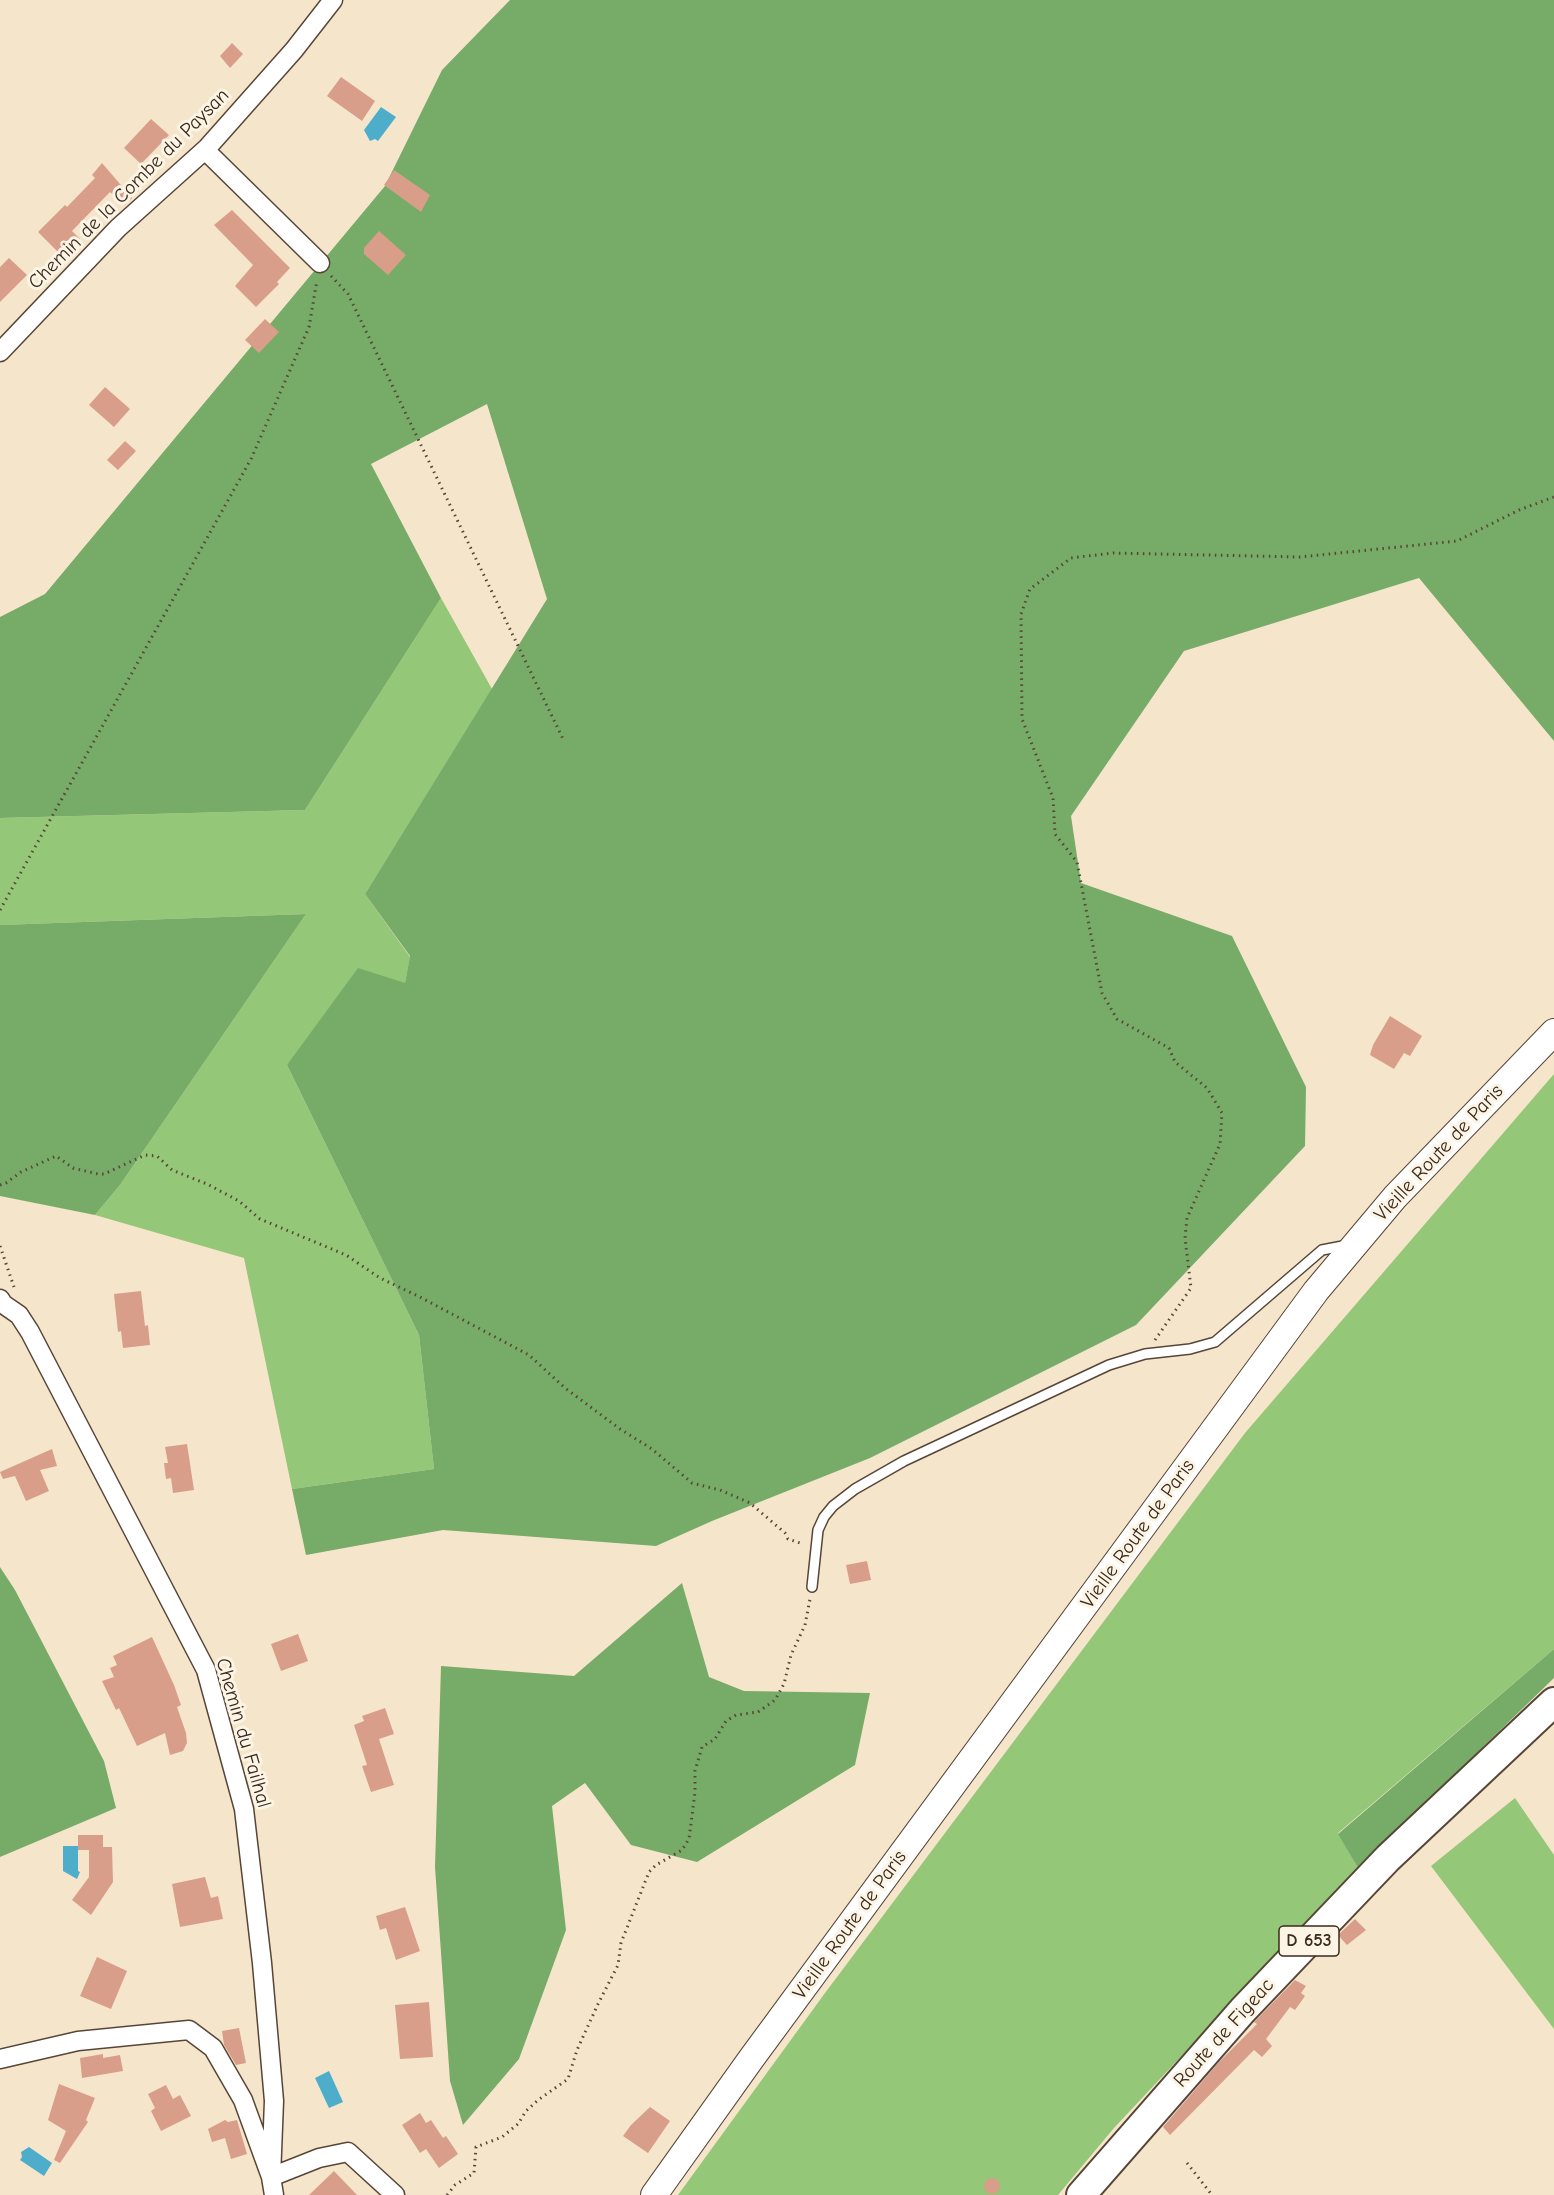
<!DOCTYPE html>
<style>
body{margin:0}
canvas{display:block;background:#f5e5ca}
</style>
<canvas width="1554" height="2195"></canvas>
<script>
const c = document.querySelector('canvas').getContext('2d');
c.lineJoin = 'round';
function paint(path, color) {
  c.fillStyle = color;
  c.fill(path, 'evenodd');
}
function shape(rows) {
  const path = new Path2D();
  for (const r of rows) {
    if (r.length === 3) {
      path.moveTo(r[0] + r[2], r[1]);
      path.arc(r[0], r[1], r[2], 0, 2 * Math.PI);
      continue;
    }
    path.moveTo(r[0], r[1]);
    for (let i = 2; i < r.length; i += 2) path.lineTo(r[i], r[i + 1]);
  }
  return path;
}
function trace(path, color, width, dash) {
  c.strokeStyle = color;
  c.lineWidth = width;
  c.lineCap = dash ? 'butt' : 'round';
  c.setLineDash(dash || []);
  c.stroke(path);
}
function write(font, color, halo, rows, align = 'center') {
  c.font = font + ' "Comic Neue",sans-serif';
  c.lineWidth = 6;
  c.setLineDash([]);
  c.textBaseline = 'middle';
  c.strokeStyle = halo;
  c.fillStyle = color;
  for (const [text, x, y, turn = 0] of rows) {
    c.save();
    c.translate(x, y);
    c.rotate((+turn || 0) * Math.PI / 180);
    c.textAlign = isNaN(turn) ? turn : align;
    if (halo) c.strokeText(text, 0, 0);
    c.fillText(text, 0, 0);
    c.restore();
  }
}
paint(shape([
 [441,598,492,689,365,894,410,957,405,983,287,1065,419,1335,434,1469,292,1489,244,1258,95,1215,120,1185,306,914,0,925,0,818,305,810],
 [1554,1074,1554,1649,1338,1833,1358,1868,1114,2128,1058,2195,678,2195,825,1993,1245,1433],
 [1515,1798,1554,1855,1554,2029,1431,1866]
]), '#94c777');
paint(shape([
 [510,0,1554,0,1554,741,1419,578,1184,651,1071,816,1081,883,1232,936,1306,1087,1305,1146,1136,1325,870,1458,712,1521,656,1546,443,1530,306,1555,292,1489,434,1469,419,1335,287,1065,358,968,405,983,410,956,365,894,547,599,487,404,371,464,441,598,305,810,0,818,0,617,45,594,385,186,442,70],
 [306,914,120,1185,95,1215,0,1196,0,925],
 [0,1567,15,1590,104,1761,116,1808,0,1857],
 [682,1583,709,1677,744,1691,870,1693,855,1765,697,1862,631,1845,585,1783,552,1806,566,1930,519,2059,463,2125,450,2081,435,1867,441,1666,574,1676],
 [1554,1649,1554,1678,1358,1868,1338,1834]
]), '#77ac68');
paint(shape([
 [381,107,396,117,378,141,375,139,370,141,364,130],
 [63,1846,78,1846,78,1871,80,1872,77,1879,63,1871],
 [329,2071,343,2102,329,2108,315,2078],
 [29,2147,52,2163,44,2176,20,2160,22,2157,21,2152]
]), '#4dadcb');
paint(shape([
 [232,43,243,54,230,68,220,56],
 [341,77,375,101,362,121,327,96],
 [151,119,169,135,141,164,124,148],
 [102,163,132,198,125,205,110,192,72,231,80,239,62,256,38,232,65,205,67,207,95,178,92,175],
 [394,170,430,195,421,212,384,185],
 [232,210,290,268,277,282,279,284,256,307,235,286,253,265,214,225],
 [379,231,406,255,388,275,364,254,364,248],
 [9,258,27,275,0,302,0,267],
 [265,319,279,332,259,353,245,340],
 [105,387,130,409,114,427,89,405],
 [125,441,136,451,118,470,107,460],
 [1390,1016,1422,1036,1410,1056,1404,1053,1394,1069,1370,1055,1373,1045],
 [141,1291,145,1326,148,1325,150,1345,123,1348,121,1331,118,1332,114,1294],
 [187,1444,194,1490,173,1493,171,1478,166,1479,164,1463,168,1463,165,1447],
 [52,1449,57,1466,40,1470,49,1491,26,1501,15,1476,3,1479,0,1472],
 [867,1561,871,1580,850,1584,846,1565],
 [298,1634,308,1661,281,1671,271,1644],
 [152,1637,174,1685,181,1705,177,1707,186,1733,187,1743,183,1751,170,1755,165,1733,137,1746,119,1708,116,1710,102,1681,114,1677,110,1668,117,1665,113,1656],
 [385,1708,394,1734,379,1739,394,1785,371,1792,362,1766,367,1765,354,1725,364,1721,362,1716],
 [78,1835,103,1835,103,1847,112,1847,113,1882,91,1915,72,1900,89,1877,89,1850,78,1850],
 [205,1877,211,1898,218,1896,223,1919,180,1927,172,1884],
 [405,1907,420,1951,396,1960,386,1928,380,1930,376,1916],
 [1355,1919,1366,1930,1347,1945,1338,1935],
 [97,1957,127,1971,111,2009,80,1996],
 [1295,1980,1306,1986,1301,1993,1305,1996,1295,2010,1290,2007,1266,2039,1272,2046,1262,2057,1254,2050,1170,2135,1163,2127,1219,2062,1257,2024,1254,2022,1255,2021],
 [429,2002,433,2057,400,2059,395,2005],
 [239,2028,246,2063,236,2065,224,2045,222,2031],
 [103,2054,103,2058,120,2055,123,2071,82,2078,80,2058],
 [59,2084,95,2098,86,2120,88,2122,60,2163,54,2160,66,2131,48,2120],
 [166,2085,173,2099,180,2095,191,2116,161,2131,151,2111,155,2108,148,2094],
 [650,2107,670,2121,648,2153,623,2136,631,2125],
 [420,2113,426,2123,431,2120,443,2138,446,2136,458,2154,439,2168,426,2149,420,2153,402,2125],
 [225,2120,228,2122,237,2120,247,2154,231,2159,225,2138,212,2142,208,2129],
 [334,2171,357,2195,309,2195],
 [992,2186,8]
]), '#d99e8a');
const lane = shape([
 [812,1587,818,1530,824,1517,833,1506,855,1489,904,1461,1109,1365,1145,1354,1190,1349,1215,1342,1322,1250,1348,1245]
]);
const street = shape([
 [205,150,320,263],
 [0,352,118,228,207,148,294,50,333,0],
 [0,1299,3,1304,19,1315,30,1332,206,1670,244,1809,262,1963,274,2101,271,2177,274,2195],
 [0,2059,78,2041,189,2030,213,2048,243,2100,271,2177,319,2158,348,2152,395,2195]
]);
const secondary = shape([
 [654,2195,751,2059,1316,1291,1395,1197,1554,1032]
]);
const primary = shape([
 [1081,2195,1243,2010,1388,1858,1554,1702]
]);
trace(lane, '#574638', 12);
trace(street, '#574638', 21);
trace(secondary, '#574638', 28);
trace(primary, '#574638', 32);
trace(shape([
 [331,276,348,294,564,741],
 [0,910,251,459,309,327,317,280],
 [0,1185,6,1183,21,1172,56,1156,73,1168,98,1174,104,1174,145,1155,157,1156,172,1170,207,1184,239,1201,260,1219,346,1255,380,1278,420,1297,529,1355,565,1388,620,1429,652,1449,692,1483,720,1490,750,1503,785,1533,788,1539,803,1544],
 [0,1246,14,1287],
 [1155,1340,1191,1288,1185,1238,1187,1218,1220,1144,1222,1113,1207,1088,1175,1062,1169,1048,1117,1019,1102,993,1077,862,1055,834,1053,798,1022,719,1021,614,1030,589,1071,558,1113,553,1300,557,1457,541,1519,510,1554,497],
 [1187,2163,1212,2195],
 [447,2195,455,2185,474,2173,476,2147,502,2137,518,2124,526,2111,538,2100,568,2079,577,2050,598,2004,618,1965,621,1943,649,1872,656,1865,682,1850,689,1839,695,1792,695,1771,702,1747,715,1739,726,1721,736,1715,758,1712,775,1700,784,1684,791,1655,805,1625,810,1599]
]), '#574638', 3, [1.5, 4.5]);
trace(lane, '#fff', 9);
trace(street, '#fff', 18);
trace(secondary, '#fff', 26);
trace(primary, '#fff', 28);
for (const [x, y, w] of [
 [1309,1941,60]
]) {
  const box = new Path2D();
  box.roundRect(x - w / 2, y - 15, w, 30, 4.5);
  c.fillStyle = '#fcf5e5';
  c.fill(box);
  trace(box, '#3b2a1e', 1.5);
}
write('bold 18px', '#3b2a1e', null, [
 ["D 653",1309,1941]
]);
write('20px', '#3b2a1e', '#fcf5e5', [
 ["Chemin de la Combe du Paysan",129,189,-45],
 ["Vieille Route de Paris",1439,1153,-47],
 ["Vieille Route de Paris",1138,1534,-54],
 ["Chemin du Failhal",243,1733,74],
 ["Vieille Route de Paris",850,1925,-54],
 ["Route de Figeac",1224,2033,-48]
]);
</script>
